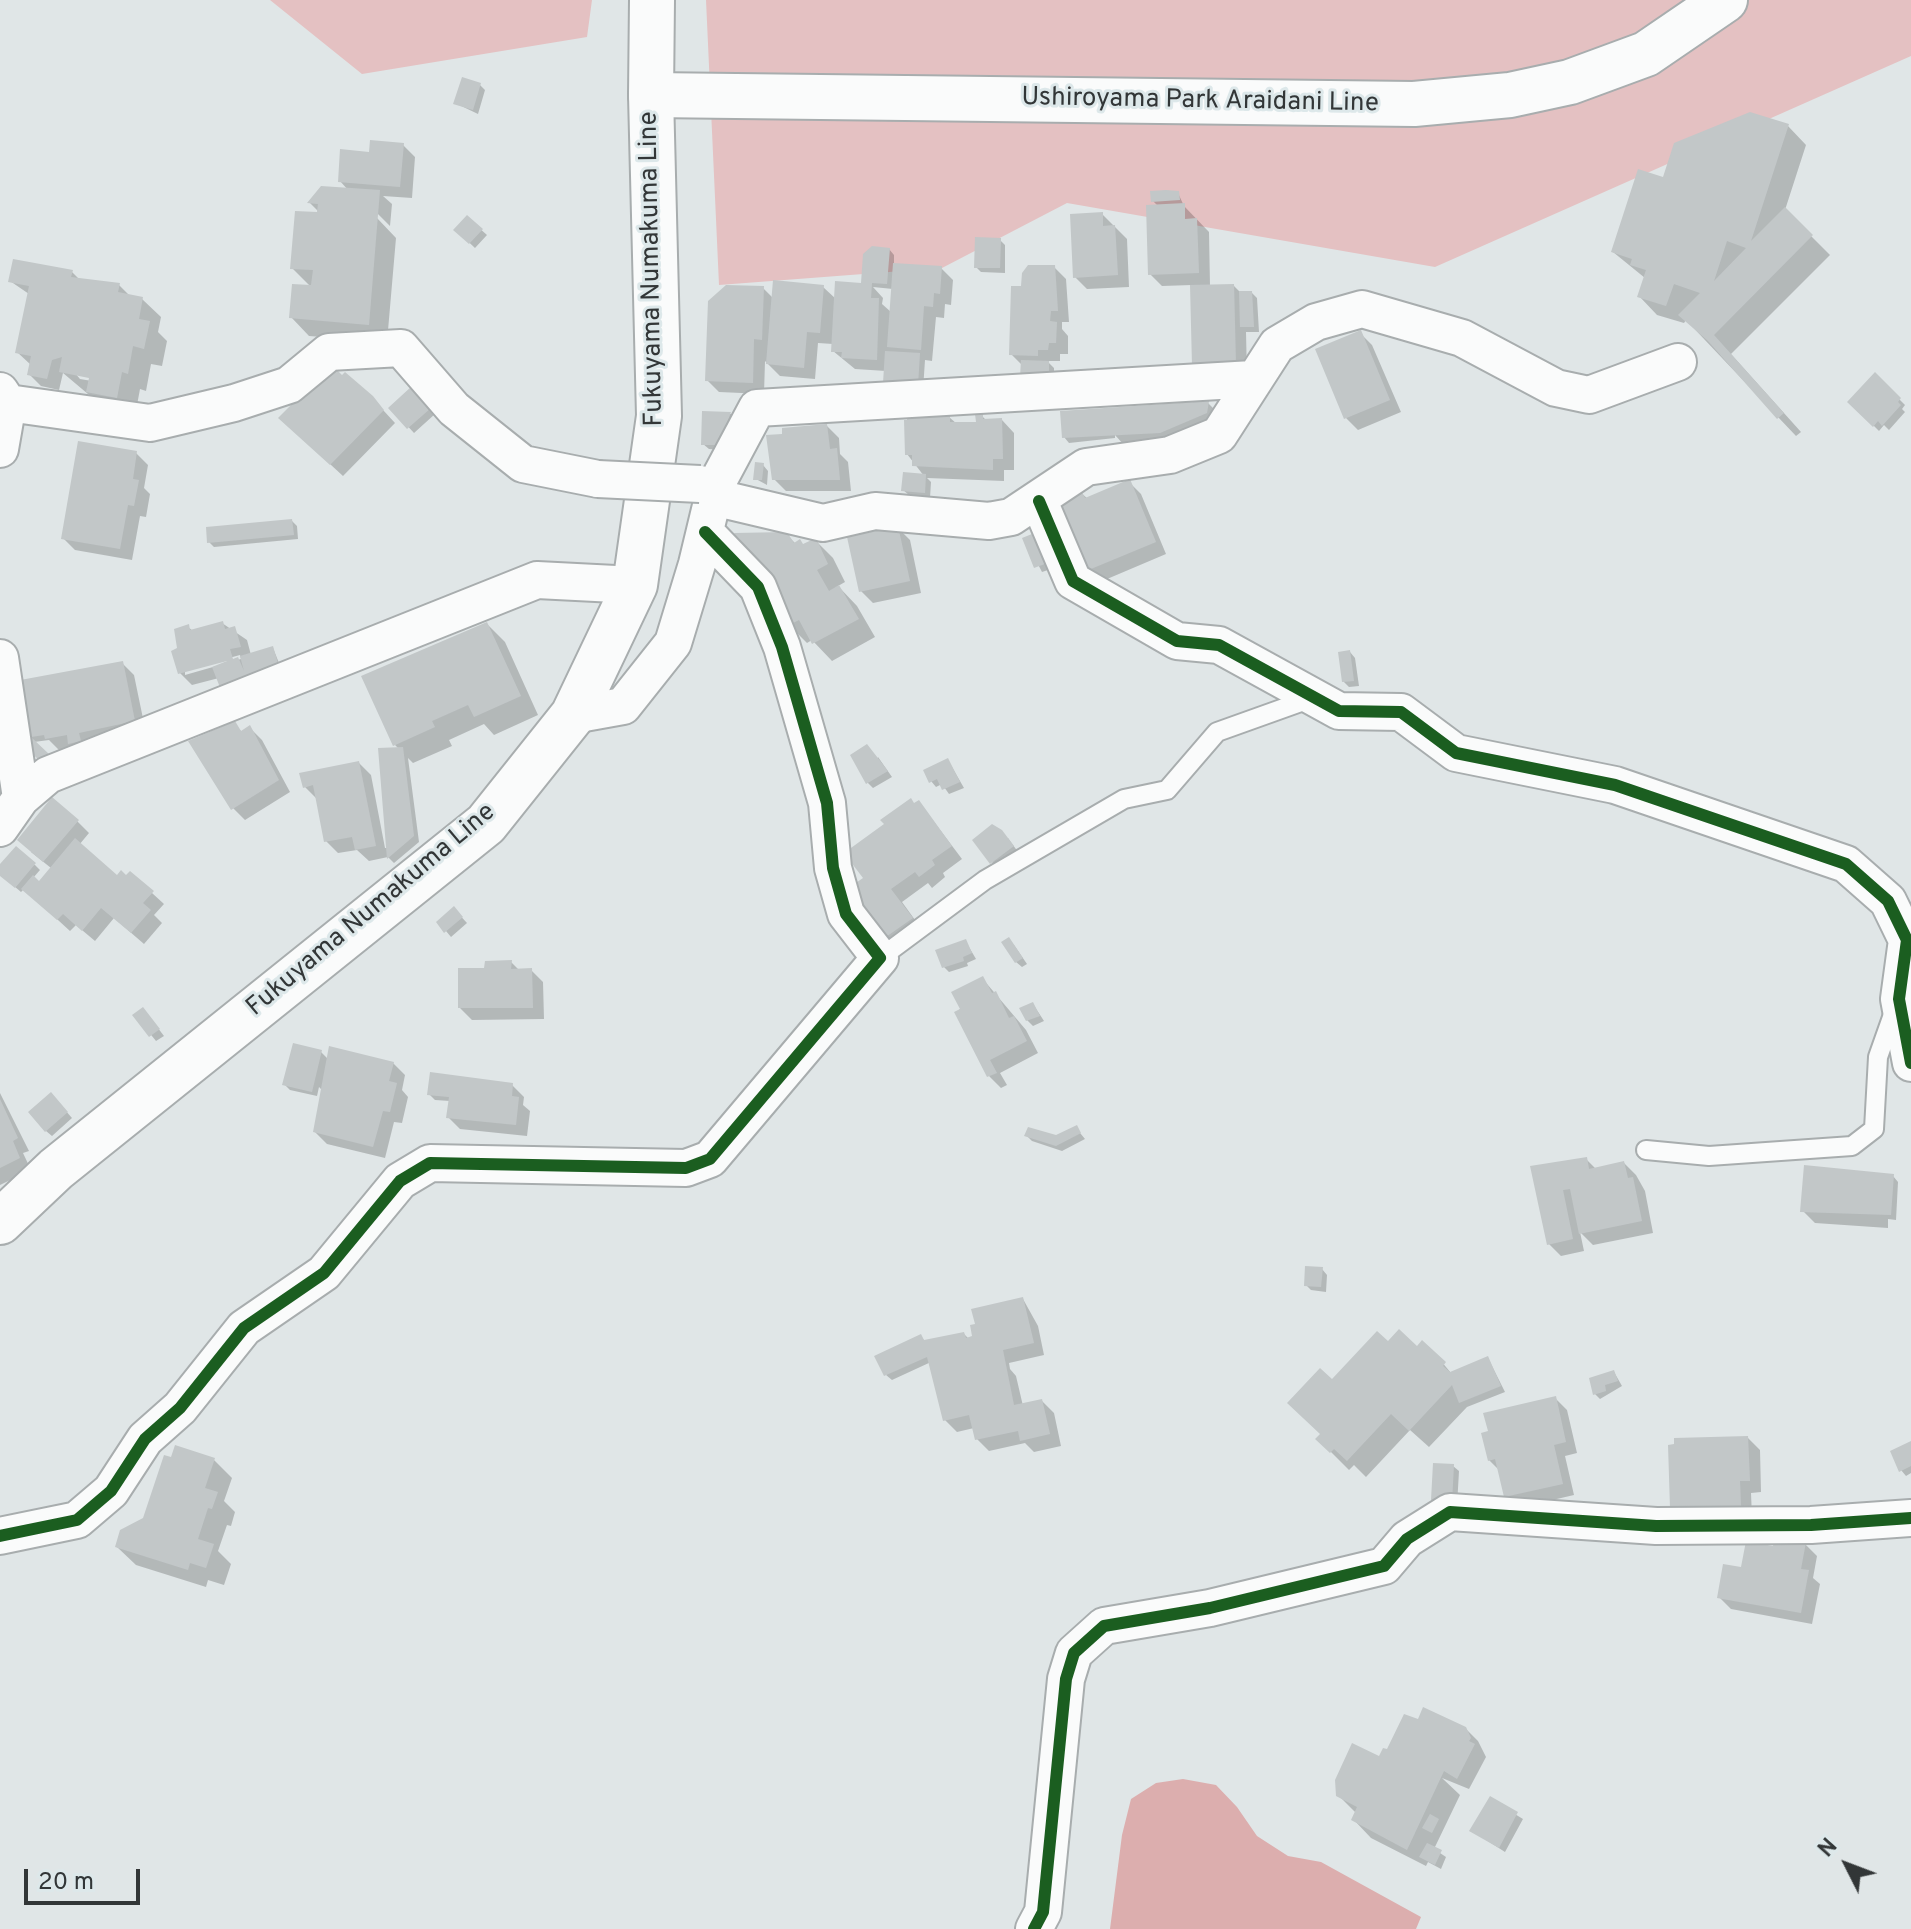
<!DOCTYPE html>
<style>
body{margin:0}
#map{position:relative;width:1911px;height:1929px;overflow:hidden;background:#e0e6e7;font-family:Overpass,sans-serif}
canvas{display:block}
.north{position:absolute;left:1807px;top:1825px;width:80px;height:80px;-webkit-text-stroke:6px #dde8ea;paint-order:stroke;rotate:312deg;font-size:22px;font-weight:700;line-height:32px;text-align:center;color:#323637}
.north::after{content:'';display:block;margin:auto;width:28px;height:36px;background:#323637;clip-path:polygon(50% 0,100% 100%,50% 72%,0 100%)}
.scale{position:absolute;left:24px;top:1869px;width:116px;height:36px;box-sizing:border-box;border:4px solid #323637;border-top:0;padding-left:10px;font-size:24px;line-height:28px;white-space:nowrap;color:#323637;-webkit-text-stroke:6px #dde8ea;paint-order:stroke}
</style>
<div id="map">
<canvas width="1911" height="1929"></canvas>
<div class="north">N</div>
<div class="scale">20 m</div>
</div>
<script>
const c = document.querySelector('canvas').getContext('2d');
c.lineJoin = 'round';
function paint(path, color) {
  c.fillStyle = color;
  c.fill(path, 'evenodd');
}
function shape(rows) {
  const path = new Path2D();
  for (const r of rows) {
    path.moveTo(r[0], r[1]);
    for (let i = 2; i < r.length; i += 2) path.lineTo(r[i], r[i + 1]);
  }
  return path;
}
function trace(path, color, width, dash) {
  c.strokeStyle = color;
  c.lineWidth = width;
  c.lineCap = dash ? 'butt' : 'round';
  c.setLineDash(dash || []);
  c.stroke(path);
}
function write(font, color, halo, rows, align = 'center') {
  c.font = font + ' Overpass,sans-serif';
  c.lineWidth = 6;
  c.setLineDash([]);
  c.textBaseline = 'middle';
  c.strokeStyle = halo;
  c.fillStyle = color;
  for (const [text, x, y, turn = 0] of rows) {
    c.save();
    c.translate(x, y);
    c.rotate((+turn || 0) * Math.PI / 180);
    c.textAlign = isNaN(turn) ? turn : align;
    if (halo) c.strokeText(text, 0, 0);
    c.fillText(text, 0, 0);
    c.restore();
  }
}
paint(shape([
 [270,0,592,0,587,37,362,74],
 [706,0,1911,0,1911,56,1435,267,1067,203,942,268,719,285]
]), '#e4c1c2');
paint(shape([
 [1183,1779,1216,1785,1237,1807,1257,1836,1288,1856,1321,1862,1421,1917,1416,1929,1110,1929,1122,1835,1131,1799,1156,1783]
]), '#dcaeae');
paint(shape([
 [480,85,485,90,478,114,455,103],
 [1788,126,1806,145,1785,210,1830,255,1731,354,1801,432,1796,436,1686,320,1684,323,1657,315,1639,296,1645,278,1613,252,1664,180],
 [403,145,415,157,412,198,383,196,392,204,390,226,377,213,377,218,396,238,387,342,309,336,291,317,311,287,292,268,322,215,310,203,348,190,340,181,371,154],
 [1178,193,1184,206,1209,232,1210,286,1234,286,1241,293,1252,293,1257,298,1259,332,1246,332,1247,376,1206,377,1192,285,1162,286,1150,274,1158,206,1153,201],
 [1102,214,1127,239,1129,287,1087,289,1075,277],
 [468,218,487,235,475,248,456,230],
 [1000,240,1005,245,1005,273,981,272,976,267],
 [889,249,894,255,894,265,941,268,953,280,951,305,945,304,944,318,936,317,932,361,925,360,923,390,886,371,855,369,833,351,833,344,818,343,815,379,780,376,765,361,764,394,719,392,707,380,763,288,773,298,823,287,836,299,867,285],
 [873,287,893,289,891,312,882,304,883,298],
 [1054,267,1066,279,1069,322,1062,322,1062,329,1068,336,1068,354,1060,354,1060,361,1047,361,1054,368,1054,377,1023,366,1011,354,1023,288],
 [72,272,80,280,119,285,130,296,142,299,161,317,158,332,167,341,162,366,151,364,146,391,140,389,135,416,107,410,63,373,59,390,41,386,29,374,31,365,17,352,29,294,10,281],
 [75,373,99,378,98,382,80,379],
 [1360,333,1372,345,1401,412,1358,430,1346,418,1318,350],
 [1875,375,1905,405,1902,409,1905,412,1889,430,1884,425,1879,431,1850,402],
 [412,389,435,414,414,433,391,408],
 [372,398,395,423,343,476,293,430],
 [1208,403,1220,415,1193,438,1124,445,1115,435,1115,438,1069,443,1064,437],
 [704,413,731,414,736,419,724,450,709,449,703,444],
 [982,416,987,421,1002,420,1014,433,1014,470,1004,470,1004,481,927,478,931,482,930,498,909,495,903,490,924,476,907,454,949,417,957,424,978,424],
 [827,426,839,438,840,454,848,462,851,491,786,491,774,479],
 [136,453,148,465,144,488,150,494,146,517,140,516,132,560,75,550,63,538],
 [763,465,768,471,767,485,756,479],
 [1129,482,1141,494,1166,554,1100,582,1088,570,1080,492,1088,499],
 [292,521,297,526,298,539,214,547,209,542],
 [898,528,910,540,921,593,873,603,861,591],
 [786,534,796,544,804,546,815,540,833,558,845,582,838,586,857,606,875,637,832,661,812,640,807,643,789,625],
 [1025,539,1054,568,1042,572],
 [222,623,247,640,251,655,273,648,283,673,219,678,192,685,180,673,188,627,193,631],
 [240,655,241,659,185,675,185,670],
 [487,624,505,642,538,715,494,735,484,724,449,740,452,746,413,763,408,758,419,842,394,863,388,857,369,861,357,850,338,853,326,841,318,800,305,787,359,763,371,775,385,848,388,848,399,749,395,745],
 [1350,652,1355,658,1359,686,1349,687,1343,681],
 [122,663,134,675,146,733,59,750,49,740,34,742,53,761,45,764,23,743],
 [234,724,243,733,250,728,262,740,290,792,245,820,233,808],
 [878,757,892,777,873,788,867,782],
 [948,760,964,788,949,794,942,784,936,787,931,781],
 [919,802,962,859,943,873,945,877,932,888,928,883,902,902,923,931,897,950,885,938,866,879],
 [77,821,89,833,79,845,118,878,152,893,164,904,154,915,162,923,144,944,114,918,95,941,76,925,70,931,24,889,21,892,0,874,0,867,35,865,40,870,33,878,39,883,51,868,31,852],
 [1008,838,1018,852,997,868,992,863],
 [454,909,467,923,451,937,446,931],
 [966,942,976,959,967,963,968,966,949,972,943,966],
 [1014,945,1027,964,1022,967,1016,962],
 [511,962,519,970,531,970,543,982,544,1019,472,1020,460,1008,486,970],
 [982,978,1026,1030,1038,1053,1000,1073,1007,1085,1001,1088,989,1076,957,1013],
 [1033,1004,1044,1021,1033,1026,1027,1020],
 [135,1015,148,1015,164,1036,156,1041],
 [321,1052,328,1059,393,1063,405,1075,402,1090,408,1097,402,1123,394,1122,385,1158,327,1144,315,1132,325,1093,319,1087,317,1096,290,1090,284,1084],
 [512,1085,524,1097,523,1105,530,1111,527,1136,460,1129,448,1117,450,1101,435,1100,429,1094],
 [0,1093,29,1151,23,1153,31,1170,0,1185],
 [51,1094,72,1118,52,1136,46,1131],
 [1076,1128,1085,1139,1062,1151,1032,1141,1027,1136,1057,1137],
 [1586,1159,1596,1169,1624,1163,1636,1175,1645,1191,1653,1233,1593,1245,1580,1232,1584,1251,1561,1256,1549,1244,1532,1168],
 [1893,1176,1898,1182,1896,1220,1888,1219,1888,1228,1815,1223,1803,1211],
 [1322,1269,1327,1275,1326,1292,1311,1290,1306,1285],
 [1023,1299,1038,1326,1044,1355,1009,1363,1010,1369,1016,1376,1023,1406,1042,1401,1054,1413,1061,1446,1034,1452,1025,1443,989,1451,977,1439,974,1428,957,1432,945,1420,931,1362,892,1380,886,1375,921,1337,926,1342,964,1334,969,1339],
 [1388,1344,1417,1349,1441,1361,1451,1373,1488,1358,1505,1392,1467,1407,1429,1447,1410,1430,1366,1477,1354,1465,1349,1470,1318,1439,1322,1434,1332,1382],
 [1614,1372,1622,1386,1600,1399,1595,1394],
 [1555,1398,1567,1410,1577,1453,1565,1456,1574,1495,1518,1508,1506,1496,1500,1471,1489,1460],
 [1748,1438,1760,1450,1761,1492,1751,1493,1752,1517,1684,1519,1672,1507],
 [1911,1443,1911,1473,1906,1476,1901,1470],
 [214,1460,232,1478,224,1501,235,1512,231,1526,227,1525,218,1551,231,1564,224,1585,208,1580,206,1587,136,1565,117,1547],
 [1453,1466,1459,1471,1457,1506,1438,1505,1433,1499],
 [1805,1544,1817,1556,1813,1578,1820,1584,1812,1624,1731,1609,1719,1597,1743,1569,1775,1549],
 [1419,1722,1465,1728,1478,1741,1486,1757,1469,1789,1442,1778,1460,1795,1434,1849,1446,1857,1441,1869,1428,1862,1426,1866,1371,1838,1353,1819,1356,1813,1338,1795,1380,1758,1396,1756],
 [1490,1799,1523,1819,1505,1852,1472,1831]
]), '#0003');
paint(shape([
 [462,77,481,83,473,110,453,104],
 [1750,112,1789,124,1751,241,1785,207,1813,235,1714,335,1784,413,1777,419,1708,341,1678,315,1700,293,1674,284,1666,306,1637,297,1646,270,1630,265,1632,259,1611,252,1638,169,1663,177,1674,143],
 [1727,241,1746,248,1714,281],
 [370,140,404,143,400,187,338,182,340,149,369,152],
 [321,186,380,190,369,325,289,318,292,284,311,285,313,270,290,269,295,211,317,212,318,204,307,203],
 [1166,190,1179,191,1180,200,1151,202,1150,191],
 [1185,203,1185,219,1197,218,1199,273,1148,275,1146,205],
 [1103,212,1103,226,1115,225,1118,275,1073,278,1070,214],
 [467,215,483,229,469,244,453,230],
 [975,237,1001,238,1000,268,974,268],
 [872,246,890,248,887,284,872,283,871,298,879,298,877,360,841,358,842,352,831,352,835,281,861,283,863,254],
 [13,259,73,270,71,277,120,283,118,292,143,297,139,319,150,321,144,349,133,346,128,374,122,372,117,398,86,392,89,378,59,372,62,357,52,360,47,379,27,375,31,356,15,353,29,286,8,282],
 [893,263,942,266,940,294,934,293,933,307,924,306,921,350,887,347],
 [1028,265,1055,265,1058,311,1051,311,1050,321,1057,322,1056,343,1049,343,1048,350,1038,350,1038,356,1009,355,1011,286,1021,286,1022,273],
 [773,280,824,285,820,333,807,332,804,368,766,364],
 [1234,284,1236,365,1192,366,1190,285],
 [726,285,764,286,762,340,754,339,753,383,705,381,708,301],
 [1239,291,1252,291,1254,327,1240,327],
 [1361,330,1390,400,1344,419,1315,349],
 [885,351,920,353,918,385,883,383],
 [1021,360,1049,361,1049,373,1045,373,1045,378,1020,377],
 [337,370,342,375,345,372,373,396,384,410,330,465,278,418,308,388],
 [1875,372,1901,398,1898,402,1901,405,1882,426,1878,421,1873,427,1847,402],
 [412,386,431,408,407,429,388,408],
 [1209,401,1207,413,1160,433,1062,438,1060,411],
 [702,411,731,412,719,445,701,445],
 [975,414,983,414,983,419,1002,418,1003,459,993,459,993,470,912,466,912,455,905,455,904,420,907,420,907,416,950,415,950,422,976,422],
 [827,424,830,449,837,448,840,480,772,480,766,435,782,434,782,428],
 [78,441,137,451,133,479,139,480,134,506,128,505,120,549,61,539],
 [755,462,764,463,762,480,753,480],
 [903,472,926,474,925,493,901,491],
 [1130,479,1156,542,1086,571,1056,500,1081,490,1085,498],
 [292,519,294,535,207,543,206,527],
 [898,526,910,581,859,592,847,537],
 [787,532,794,543,800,539,803,544,816,538,828,564,817,570,829,591,839,585,859,619,812,644,799,620,787,626,734,533],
 [1037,532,1050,562,1034,568,1022,538],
 [223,621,225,629,235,626,241,647,230,649,233,659,238,657,244,671,240,656,273,646,279,667,221,690,212,667,227,661,178,674,171,651,177,648,174,629,189,624,190,630],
 [487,622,521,696,474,717,468,705,432,721,435,727,393,746,361,676],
 [1350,650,1354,681,1342,682,1338,652],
 [123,661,135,721,79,733,81,741,68,744,67,735,45,739,44,735,31,737,50,755,38,759,21,744,15,681],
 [235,721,241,731,250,725,279,780,231,810,188,741],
 [867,744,888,771,866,784,850,755],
 [403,747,414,836,387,859,378,748],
 [948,758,960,782,942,790,937,779,929,783,923,770],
 [359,761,376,846,355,850,352,837,324,842,313,785,303,788,299,773],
 [52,797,79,820,43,862,17,840],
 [911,798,914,803,919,800,952,846,932,860,935,865,919,877,915,872,891,889,913,918,883,939,847,889,863,878,844,853,884,824,880,820],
 [992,824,1002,830,1014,846,990,864,972,840],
 [75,838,117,875,121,870,126,875,130,871,154,891,143,903,151,910,131,933,101,908,82,931,63,914,57,920,21,889,33,875,39,881],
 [16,846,36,863,15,888,0,876,0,864],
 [454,906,463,917,444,933,436,922],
 [1009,937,1023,958,1015,963,1001,942],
 [966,939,972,953,963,957,964,961,942,968,935,950],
 [512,960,511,969,532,968,533,1008,458,1008,458,968,484,968,485,961],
 [983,976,992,993,996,991,1009,1018,1014,1016,1027,1041,990,1060,997,1073,987,1077,954,1012,960,1009,951,992],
 [1033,1002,1040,1016,1026,1021,1019,1008],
 [143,1007,160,1029,149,1037,132,1015],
 [293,1043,322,1050,312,1092,282,1085],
 [329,1046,394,1062,389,1081,397,1083,390,1112,383,1111,373,1147,313,1132],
 [430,1072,513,1083,512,1096,519,1097,516,1125,446,1118,449,1097,427,1095],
 [51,1092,68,1112,45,1132,28,1112],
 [0,1099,18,1138,13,1141,20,1158,0,1168],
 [1077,1125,1081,1133,1056,1146,1024,1136,1028,1127,1056,1135],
 [1587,1157,1589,1169,1624,1161,1628,1178,1633,1177,1642,1221,1579,1234,1570,1189,1563,1190,1573,1239,1547,1245,1530,1166],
 [1804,1165,1894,1174,1891,1215,1800,1212],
 [1305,1266,1323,1267,1321,1287,1304,1286],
 [1023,1297,1034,1343,1003,1350,1014,1405,1042,1399,1050,1434,1020,1441,1018,1431,975,1440,969,1415,943,1421,927,1357,884,1376,874,1356,921,1334,924,1340,964,1332,966,1338,972,1336,970,1325,975,1324,971,1309],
 [1399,1329,1417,1346,1422,1340,1446,1362,1443,1366,1450,1372,1488,1356,1501,1386,1459,1403,1452,1385,1409,1431,1391,1414,1347,1461,1334,1449,1330,1453,1315,1439,1320,1434,1287,1403,1320,1368,1332,1379,1377,1331,1388,1341],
 [1614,1370,1618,1381,1605,1385,1606,1391,1593,1395,1589,1378],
 [1556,1396,1566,1442,1554,1445,1563,1484,1504,1497,1495,1459,1488,1461,1481,1433,1488,1431,1483,1413],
 [1748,1436,1750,1481,1740,1481,1741,1506,1670,1508,1668,1445,1674,1444,1674,1438],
 [1911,1441,1911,1466,1899,1472,1890,1451],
 [175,1445,215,1458,205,1488,218,1492,212,1509,208,1508,198,1539,214,1544,206,1568,190,1563,188,1570,115,1547,120,1530,143,1518,164,1455,171,1457],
 [1433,1463,1454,1464,1452,1502,1431,1500],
 [1775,1537,1806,1542,1801,1569,1809,1570,1801,1613,1717,1598,1723,1564,1741,1567,1746,1541,1773,1546],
 [1423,1707,1466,1727,1471,1738,1469,1741,1475,1744,1457,1779,1444,1771,1407,1850,1351,1820,1357,1807,1336,1796,1335,1780,1352,1743,1379,1756,1383,1748,1387,1749,1404,1714,1418,1719],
 [1490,1796,1518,1812,1499,1848,1469,1831],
 [1430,1814,1439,1819,1432,1833,1422,1828],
 [1427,1843,1442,1850,1435,1865,1419,1857]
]), '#c2c7c8');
const service = shape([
 [880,958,985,880,1124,799,1167,790,1217,732,1312,698],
 [1646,1150,1709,1156,1852,1146,1874,1129,1878,1057,1895,1009]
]);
const minor = shape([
 [0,391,8,403,150,423,234,403,289,385,329,352,401,348,454,409,523,464,598,479],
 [0,449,8,403],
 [713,497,823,523,875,511,989,521,1011,517,1086,467,1170,455,1219,435,1277,345,1316,322,1362,309,1462,338,1556,388,1589,395,1678,362],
 [1039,501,1073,581,1177,641,1219,645,1339,711,1401,712,1456,753,1615,785,1846,864,1888,901,1907,940,1899,999,1911,1063],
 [0,658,21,798],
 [573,715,623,706,673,643,697,564,716,485,757,408,1253,379],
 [0,828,21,798,48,775,537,580,635,585],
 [0,1536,77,1520,111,1491,145,1439,180,1408,244,1328,324,1273,400,1181,430,1163,686,1168,710,1159,880,958,846,914,833,868,827,803,782,647,758,587,705,532],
 [1034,1929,1043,1912,1066,1679,1074,1653,1104,1626,1210,1608,1384,1566,1407,1539,1450,1512,1656,1526,1811,1525,1911,1518]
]);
const secondary = shape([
 [651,95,1414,104,1510,95,1570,82,1646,54,1725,0]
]);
const primary = shape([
 [0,1222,56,1169,486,824,573,715,635,585,659,416,651,95,652,0]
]);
trace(service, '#a8adae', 22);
trace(minor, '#a8adae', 40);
trace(secondary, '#a8adae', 48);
trace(primary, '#a8adae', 48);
trace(service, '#fafbfb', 18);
trace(minor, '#fafbfb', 36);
trace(secondary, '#fafbfb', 44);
trace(primary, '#fafbfb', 44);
const minorBridge = shape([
 [598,479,700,484]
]);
trace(minorBridge, '#a8adae', 40, []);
trace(minorBridge, '#fafbfb', 36);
trace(shape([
 [1039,501,1073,581,1177,641,1219,645,1339,711,1401,712,1456,753,1615,785,1846,864,1888,901,1907,940,1899,999,1911,1063],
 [0,1536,77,1520,111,1491,145,1439,180,1408,244,1328,324,1273,400,1181,430,1163,686,1168,710,1159,880,958,846,914,833,868,827,803,782,647,758,587,705,532],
 [1034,1929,1043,1912,1066,1679,1074,1653,1104,1626,1210,1608,1384,1566,1407,1539,1450,1512,1656,1526,1811,1525,1911,1518]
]), '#1b5e20', 12);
write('26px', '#323637', '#dde8ea', [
 ["Ushiroyama Park Araidani Line",1200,102,1],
 ["Fukuyama Numakuma Line",653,269,-91],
 ["Fukuyama Numakuma Line",372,911,-40]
]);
</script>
